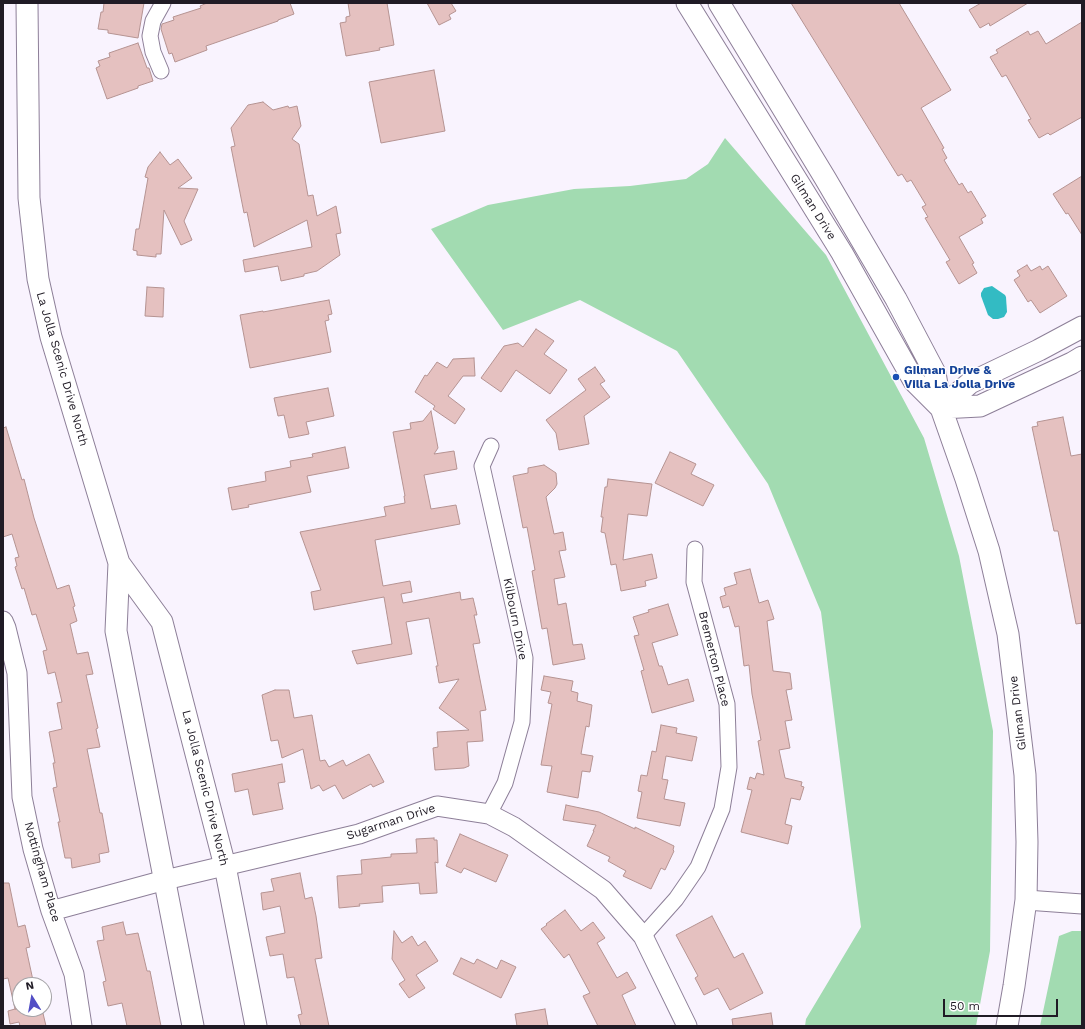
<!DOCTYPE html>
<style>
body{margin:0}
#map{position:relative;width:1085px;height:1029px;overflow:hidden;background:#f9f3fe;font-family:"Work Sans",sans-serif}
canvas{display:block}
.frame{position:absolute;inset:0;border:4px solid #201b25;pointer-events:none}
.north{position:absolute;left:12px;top:977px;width:40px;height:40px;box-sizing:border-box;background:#fff;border:1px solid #a6a4a8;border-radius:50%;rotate:349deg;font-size:11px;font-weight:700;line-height:16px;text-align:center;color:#201b25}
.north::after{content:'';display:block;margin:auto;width:14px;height:18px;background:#524ec5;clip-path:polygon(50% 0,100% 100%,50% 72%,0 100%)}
.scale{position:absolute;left:943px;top:999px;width:115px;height:18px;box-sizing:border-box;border:2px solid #201b25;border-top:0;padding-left:5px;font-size:12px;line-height:14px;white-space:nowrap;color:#201b25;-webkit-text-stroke:3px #fff;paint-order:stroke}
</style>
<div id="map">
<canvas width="1085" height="1029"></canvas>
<div class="frame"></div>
<div class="north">N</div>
<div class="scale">50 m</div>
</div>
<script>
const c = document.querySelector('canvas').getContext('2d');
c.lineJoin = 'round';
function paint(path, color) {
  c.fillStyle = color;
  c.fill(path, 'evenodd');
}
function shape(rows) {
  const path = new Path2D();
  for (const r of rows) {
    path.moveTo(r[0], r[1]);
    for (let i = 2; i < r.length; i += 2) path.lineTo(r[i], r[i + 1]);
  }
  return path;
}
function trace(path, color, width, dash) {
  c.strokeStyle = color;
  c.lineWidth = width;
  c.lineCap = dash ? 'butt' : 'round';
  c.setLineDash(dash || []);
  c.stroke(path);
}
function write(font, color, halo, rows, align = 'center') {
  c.font = font + ' "Work Sans",sans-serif';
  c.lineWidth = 3;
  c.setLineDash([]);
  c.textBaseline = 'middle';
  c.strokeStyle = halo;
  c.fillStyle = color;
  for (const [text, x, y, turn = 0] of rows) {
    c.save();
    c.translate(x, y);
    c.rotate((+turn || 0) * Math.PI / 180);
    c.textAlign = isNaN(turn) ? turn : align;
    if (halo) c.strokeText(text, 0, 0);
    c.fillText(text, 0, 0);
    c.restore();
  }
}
paint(shape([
 [725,138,826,255,924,438,959,556,993,731,990,951,976,1026,805,1026,806,1019,861,927,821,612,768,484,677,351,580,300,503,330,431,229,488,205,574,189,630,186,686,179,708,164],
 [1072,931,1082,931,1082,1026,1040,1026,1059,936]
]), '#a2dbb1');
paint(shape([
 [992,286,1005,295,1006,297,1007,312,1004,317,998,319,993,319,988,315,981,296,981,293,984,288]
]), '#33bbc3');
const building = shape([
 [104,3,144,3,138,38,108,33,108,30,98,29,101,12,103,12,104,3],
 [207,3,290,3,294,14,278,20,278,21,206,46,207,50,175,62,172,53,169,54,161,29,162,24,174,20,173,17,201,8,200,6,207,3],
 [348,3,387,3,394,45,379,48,380,50,346,56,340,23,346,22,346,17,350,16,348,3],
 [427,3,451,3,456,11,449,15,451,19,439,25,427,3],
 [791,3,899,3,951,90,921,108,944,148,942,149,947,158,944,160,959,185,962,183,968,193,971,191,986,216,981,219,983,223,959,237,974,263,972,264,977,273,959,284,946,262,950,260,925,218,928,217,922,207,926,205,911,180,907,182,902,174,898,176,791,3],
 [981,3,1028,3,990,26,989,23,980,28,969,10,981,3],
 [1082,22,1082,117,1050,135,1048,133,1039,138,1028,120,1031,119,1006,75,1002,77,990,57,998,53,996,50,1028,31,1030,35,1038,31,1046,44,1082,22],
 [138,43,147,68,149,68,153,81,138,86,138,88,107,99,96,68,100,66,98,61,110,57,109,53,138,43],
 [434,70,445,131,381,143,369,82,434,70],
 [263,102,273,110,288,106,289,108,297,106,301,126,292,139,299,144,308,196,313,195,317,216,336,206,341,233,336,234,340,255,317,271,304,274,304,276,281,281,278,266,245,272,243,260,312,247,307,220,254,247,247,212,244,213,231,147,235,146,231,128,248,105,263,102],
 [160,152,170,165,178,159,192,178,178,188,198,189,184,221,192,240,181,245,164,210,161,254,156,254,156,257,137,255,137,251,133,250,136,229,139,229,148,178,145,177,148,167,160,152],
 [1082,176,1082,235,1068,213,1066,214,1053,194,1082,176],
 [1027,265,1031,271,1040,266,1042,270,1048,266,1067,296,1040,313,1031,300,1028,302,1014,280,1020,276,1017,271,1027,265],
 [147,287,164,288,163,317,145,316,147,287],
 [329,300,332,314,328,315,329,320,325,321,331,352,250,368,240,315,263,311,263,312,329,300],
 [536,329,554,341,544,354,567,370,550,394,516,370,501,392,481,378,504,346,518,343,523,347,536,329],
 [474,358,475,376,463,376,448,396,465,409,455,424,433,409,435,406,415,392,425,375,427,376,437,362,447,368,453,359,474,358],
 [595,367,605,381,600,384,610,397,584,416,589,444,559,450,556,433,546,420,586,390,578,379,595,367],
 [328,388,334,416,306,422,309,434,289,438,284,415,278,416,274,398,328,388],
 [431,411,438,448,434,454,454,451,457,469,424,475,431,509,456,505,460,524,375,540,383,586,410,581,412,592,401,594,403,603,460,592,461,600,473,598,477,615,474,615,480,643,473,644,486,710,480,711,483,741,467,742,469,766,464,768,435,770,433,748,438,747,437,732,469,730,439,708,459,679,439,683,436,666,438,666,429,618,406,622,412,654,357,664,352,651,392,644,384,597,314,610,311,592,321,590,300,532,386,516,384,507,405,503,404,496,405,496,393,432,411,429,410,423,423,421,431,411],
 [1063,417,1071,456,1082,454,1082,623,1076,624,1058,531,1054,531,1032,427,1038,426,1037,422,1063,417],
 [6,427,22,480,24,479,34,518,57,589,69,585,75,606,73,607,77,621,70,624,77,654,88,652,93,674,86,675,98,728,96,729,100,747,87,749,100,813,102,813,109,852,99,854,100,862,72,868,71,858,65,858,58,822,60,822,53,788,57,787,53,763,55,763,49,732,62,729,57,703,62,702,55,672,48,674,43,651,47,650,36,614,32,615,24,588,22,589,15,567,17,566,15,558,19,557,12,534,3,537,3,428,6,427],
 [345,447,349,468,307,476,311,492,248,505,249,507,232,510,228,488,266,481,265,472,291,467,290,461,313,457,312,454,345,447],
 [670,452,696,464,691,474,714,485,703,506,655,483,670,452],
 [544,465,556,473,557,484,555,488,546,497,554,534,563,532,566,550,559,551,565,577,554,579,558,605,566,603,573,645,582,644,585,659,553,665,547,628,542,629,532,571,535,570,527,527,523,528,513,476,528,473,528,468,544,465],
 [608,479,652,484,647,516,628,514,623,560,652,554,657,578,645,581,646,586,621,591,616,564,611,565,605,533,601,532,603,517,601,517,605,487,607,487,608,479],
 [750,569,759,603,768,600,774,619,767,621,773,671,790,673,792,689,786,690,792,720,785,721,790,748,779,750,785,778,802,782,801,786,804,787,800,800,791,798,785,824,792,826,788,844,741,832,752,790,747,789,750,777,755,779,757,773,764,775,758,741,761,740,752,694,749,665,744,666,739,626,735,627,729,606,723,608,720,597,726,595,724,588,737,584,734,573,750,569],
 [668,604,678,635,652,643,659,666,662,666,668,685,688,679,694,701,652,713,641,671,644,670,634,636,639,635,633,617,649,612,648,610,668,604],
 [544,676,573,681,571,691,578,693,577,701,592,705,589,727,586,726,581,754,593,756,590,772,582,771,578,798,547,792,552,766,541,765,552,704,548,703,551,692,541,690,544,676],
 [275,690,289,690,294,718,312,715,320,761,325,760,329,767,343,760,346,766,369,754,384,782,373,787,371,784,343,799,335,785,323,791,319,785,311,789,303,749,282,758,278,740,271,741,262,695,275,690],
 [661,725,677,728,676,733,697,737,692,761,666,756,662,779,668,780,664,799,685,803,680,826,637,818,642,792,638,791,641,775,647,776,652,751,656,752,661,725],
 [282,764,285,782,278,783,283,809,253,815,248,789,235,792,232,774,282,764],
 [566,805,599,812,635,829,635,827,674,846,673,850,674,851,665,870,661,868,651,889,623,876,626,871,608,861,610,857,587,846,594,831,593,831,596,825,563,820,566,805],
 [460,834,508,855,496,882,464,868,461,873,446,866,460,834],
 [434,838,434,840,437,840,438,863,435,862,437,893,420,894,419,883,382,886,383,902,359,904,360,906,339,908,337,876,362,874,361,860,391,857,391,854,417,853,416,839,434,838],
 [300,873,305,899,312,897,316,916,322,958,315,959,329,1026,301,1026,298,1015,302,1014,294,977,287,978,283,954,270,956,266,937,285,933,280,906,263,910,261,893,274,891,271,879,300,873],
 [3,883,9,883,18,927,25,925,30,947,26,948,34,985,20,985,20,1008,15,1009,8,978,3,979,3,883],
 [565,910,581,931,593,922,605,938,597,943,617,978,627,972,636,988,622,995,636,1026,598,1026,583,996,590,993,569,954,564,958,541,929,547,925,546,924,565,910],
 [712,916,734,958,743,953,763,993,730,1010,718,988,704,995,695,978,698,976,676,935,712,916],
 [123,922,126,935,138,933,147,971,150,971,161,1026,127,1026,122,1003,108,1006,103,982,106,981,97,941,104,940,102,927,123,922],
 [394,931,402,943,412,936,418,946,425,941,438,961,416,975,425,988,409,998,399,984,405,980,392,959,394,931],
 [461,958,474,964,477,959,497,969,501,960,516,967,501,998,453,974,461,958],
 [15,1009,42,1009,46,1026,20,1026,19,1022,10,1024,8,1011,15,1009],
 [545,1009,548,1026,517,1026,515,1014,545,1009],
 [771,1013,773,1026,733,1026,732,1019,771,1013]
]);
paint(building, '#e5c1c0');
trace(building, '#b59392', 1);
const minor = shape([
 [161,71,153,52,150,36,153,21,163,3],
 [489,814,505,783,522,722,525,658,482,466,491,446],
 [643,936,676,899,698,867,722,809,729,767,727,704,694,582,695,549]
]);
const tertiary = shape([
 [3,621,6,628,17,673,22,797,33,849,51,911,74,974,82,1026],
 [1026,900,1082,904],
 [51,911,165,880,359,834,437,806,489,814,514,827,603,890,643,936,687,1026]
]);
const secondary = shape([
 [27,3,29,198,38,279,51,337,119,563,162,622,225,866,256,1026],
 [687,3,842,253,914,381,941,408],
 [719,3,825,178,896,299,935,373,941,408,966,479,989,551,1008,634,1025,775,1027,842,1026,900,1014,986,1007,1026],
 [941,408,970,383,1039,350,1082,327],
 [941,408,980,406,1072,363,1082,357],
 [119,563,116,631,193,1026]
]);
trace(minor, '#8d7f98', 17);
trace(tertiary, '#8d7f98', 21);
trace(secondary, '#8d7f98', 23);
trace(minor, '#fff', 15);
trace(tertiary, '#fff', 19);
trace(secondary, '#fff', 21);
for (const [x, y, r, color] of [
 [896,377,4,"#1a4fb4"]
]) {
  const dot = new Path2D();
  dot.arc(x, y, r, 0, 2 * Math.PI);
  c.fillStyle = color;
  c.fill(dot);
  trace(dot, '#fff', 1.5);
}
write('12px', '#201b25', '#fff', [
 ["Gilman Drive",813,207,58],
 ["La Jolla Scenic Drive North",62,369,74],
 ["Kilbourn Drive",515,619,79],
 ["Bremerton Place",714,659,76],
 ["Gilman Drive",1018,713,-97],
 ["La Jolla Scenic Drive North",205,788,76],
 ["Sugarman Drive",391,822,-18],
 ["Nottingham Place",42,872,74]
]);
write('bold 12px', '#164399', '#fff', [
 ["Gilman Drive &",904,370],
 ["Villa La Jolla Drive",904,384]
], 'left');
</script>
